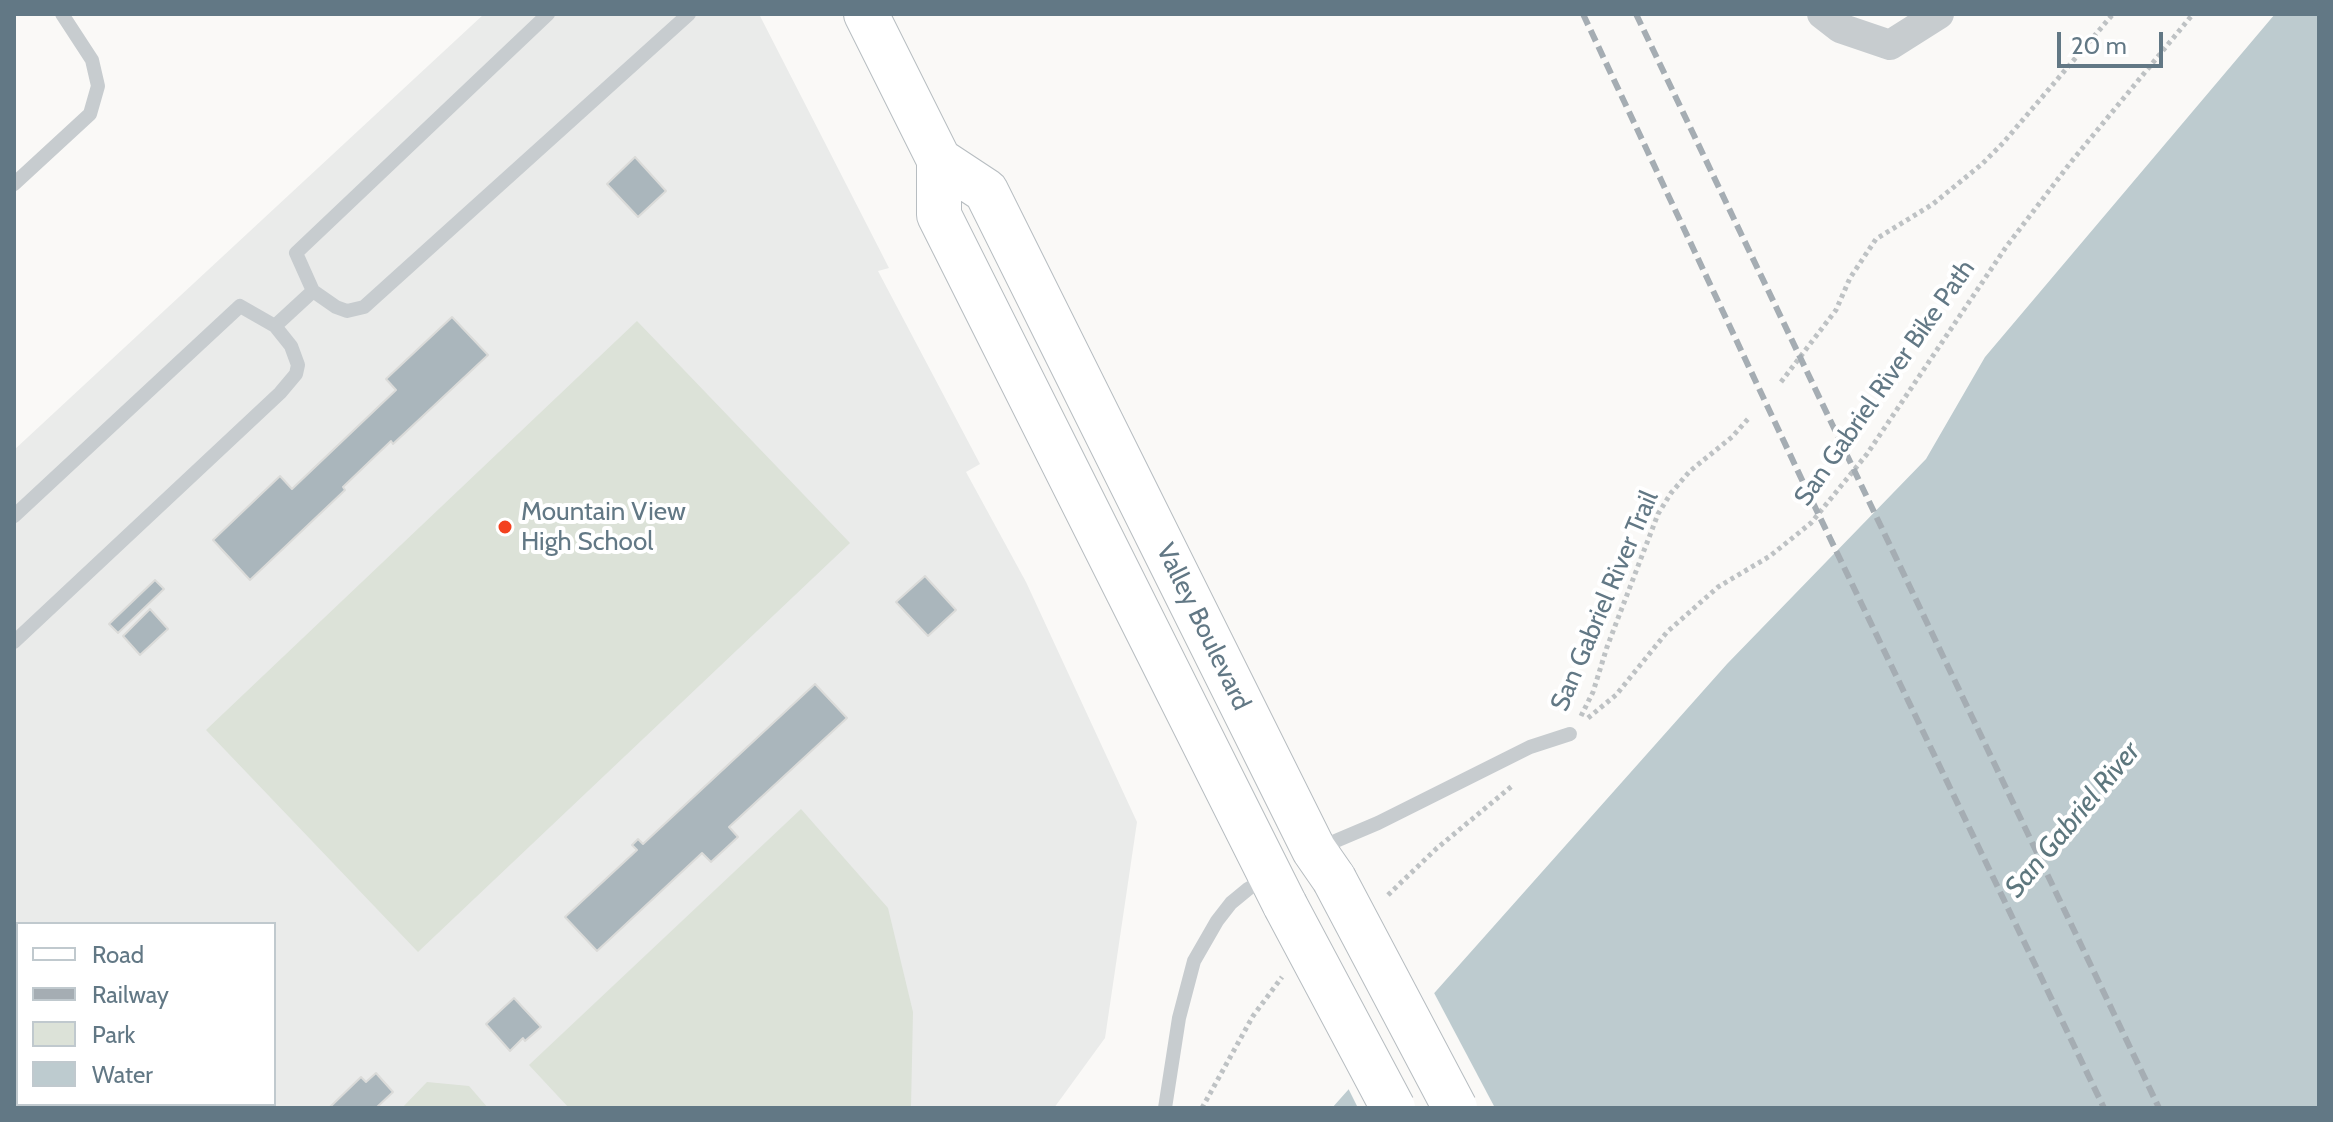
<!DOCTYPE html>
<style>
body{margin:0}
#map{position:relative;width:2333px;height:1122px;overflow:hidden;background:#faf9f7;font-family:Cabin,sans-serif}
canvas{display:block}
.frame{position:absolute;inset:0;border:16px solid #627885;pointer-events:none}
.legend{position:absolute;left:16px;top:922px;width:260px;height:184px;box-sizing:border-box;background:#fff;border:2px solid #c0c9ce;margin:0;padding:10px 14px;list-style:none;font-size:24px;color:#627885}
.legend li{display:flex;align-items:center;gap:16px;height:40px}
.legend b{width:40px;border:2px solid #c0c9ce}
.scale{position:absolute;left:2057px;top:32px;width:106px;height:36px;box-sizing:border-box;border:4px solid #627885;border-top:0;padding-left:10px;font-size:24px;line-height:28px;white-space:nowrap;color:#627885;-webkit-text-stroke:6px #fff;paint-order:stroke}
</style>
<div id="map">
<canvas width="2333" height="1122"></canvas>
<div class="frame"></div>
<ul class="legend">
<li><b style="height:10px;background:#fff"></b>Road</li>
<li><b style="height:10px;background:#a5adb3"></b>Railway</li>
<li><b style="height:22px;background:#dce2d8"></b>Park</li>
<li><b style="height:22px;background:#bdcbcf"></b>Water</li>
</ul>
<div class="scale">20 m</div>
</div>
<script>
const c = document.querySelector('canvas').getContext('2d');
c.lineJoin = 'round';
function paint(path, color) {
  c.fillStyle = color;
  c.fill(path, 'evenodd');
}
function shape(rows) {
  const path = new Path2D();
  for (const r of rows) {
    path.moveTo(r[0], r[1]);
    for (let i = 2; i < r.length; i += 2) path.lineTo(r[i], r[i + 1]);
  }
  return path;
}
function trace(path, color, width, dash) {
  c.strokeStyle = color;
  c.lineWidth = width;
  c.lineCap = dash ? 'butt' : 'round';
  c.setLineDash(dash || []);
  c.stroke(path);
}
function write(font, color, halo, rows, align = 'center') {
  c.font = font + ' Cabin,sans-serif';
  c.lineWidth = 8;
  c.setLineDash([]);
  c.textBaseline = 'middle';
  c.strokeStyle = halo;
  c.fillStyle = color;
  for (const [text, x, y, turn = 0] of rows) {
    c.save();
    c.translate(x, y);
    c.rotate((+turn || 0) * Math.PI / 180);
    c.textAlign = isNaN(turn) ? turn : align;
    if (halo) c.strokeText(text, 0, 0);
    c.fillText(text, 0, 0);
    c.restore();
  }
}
paint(shape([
 [484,14,759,14,889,268,878,271,980,464,966,472,1026,582,1137,822,1105,1038,1054,1108,14,1108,14,450],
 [18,924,274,924,274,1104,18,1104]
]), '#eaebea');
paint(shape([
 [637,321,850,543,418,952,206,730],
 [801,809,888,908,913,1012,911,1108,569,1108,529,1065],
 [427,1082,469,1086,488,1108,402,1108]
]), '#dce2d8');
paint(shape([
 [2275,14,2319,14,2319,1108,1332,1108,1727,664,1926,459,1985,357]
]), '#bdcbcf');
paint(shape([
 [1432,989,1495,1108,1358,1108,1347,1086]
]), '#faf9f7');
const building = shape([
 [635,157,666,191,638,217,607,184,635,157],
 [452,317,488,355,393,444,391,441,343,487,345,490,250,580,213,540,280,476,292,489,396,390,386,379,452,317],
 [925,576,956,610,928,636,896,602,925,576],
 [155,580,164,589,118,633,109,624,155,580],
 [150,609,168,629,140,655,123,636,150,609],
 [815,684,847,718,729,827,738,837,711,862,702,853,597,951,565,917,637,850,632,845,638,839,643,844,815,684],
 [514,998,541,1027,525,1041,523,1038,510,1051,486,1024,514,998],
 [376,1073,393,1092,376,1108,329,1108,361,1077,366,1082,376,1073]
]);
paint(building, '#aab6bc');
trace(building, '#dbdbd9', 2);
const primary = shape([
 [866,14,939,160,939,215,1285,905],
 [939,160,986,191,1314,850,1334,879]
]);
trace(primary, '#b7bdc1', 46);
trace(shape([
 [1781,382,1836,310,1850,278,1876,239,1933,204,1982,164,2003,143,2113,14],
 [1581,716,1593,692,1607,647,1658,514,1671,493,1690,471,1732,437,1748,419],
 [1588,718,1616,695,1667,632,1718,587,1770,556,1811,523,1867,454,2006,247,2071,162,2193,14],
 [1388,895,1436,849,1512,786],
 [1202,1108,1253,1016,1282,977]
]), '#bec2c4', 5, [4, 4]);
trace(shape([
 [548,14,296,253,313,291,336,307,347,311,364,307,689,14],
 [14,184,90,114,98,86,92,60,62,14],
 [275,326,313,291],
 [14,516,240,306,275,326,291,346,298,365,296,374,280,393,14,642],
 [1319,848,1378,823,1530,747,1570,734],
 [14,1078,18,1082],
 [39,1104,43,1108],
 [1165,1108,1179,1018,1194,961,1217,921,1231,903,1248,889,1268,877]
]), '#c7cccf', 14);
trace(shape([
 [1822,14,1840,28,1890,45,1939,14]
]), '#c7cccf', 30);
trace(primary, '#fff', 44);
trace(shape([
 [1583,14,1803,482,2104,1108],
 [1636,14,2159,1108]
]), '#a5adb3', 6, [12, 6]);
const primaryBridge = shape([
 [1334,879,1455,1108],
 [1285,905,1393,1108]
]);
trace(primaryBridge, '#b7bdc1', 46, []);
trace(primaryBridge, '#fff', 44);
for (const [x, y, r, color] of [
 [505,527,8,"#f3411e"]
]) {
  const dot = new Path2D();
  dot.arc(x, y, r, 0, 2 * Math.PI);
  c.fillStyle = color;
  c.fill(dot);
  trace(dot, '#fff', 3);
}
write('26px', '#627885', '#fff', [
 ["San Gabriel River Bike Path",1885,383,-55],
 ["San Gabriel River Trail",1605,601,-67],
 ["Valley Boulevard",1203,627,64]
]);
write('26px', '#627885', '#fff', [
 ["Mountain View",521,512],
 ["High School",521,542]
], 'left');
write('italic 28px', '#5d777e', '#fff', [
 ["San Gabriel River",2073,820,-50]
]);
</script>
